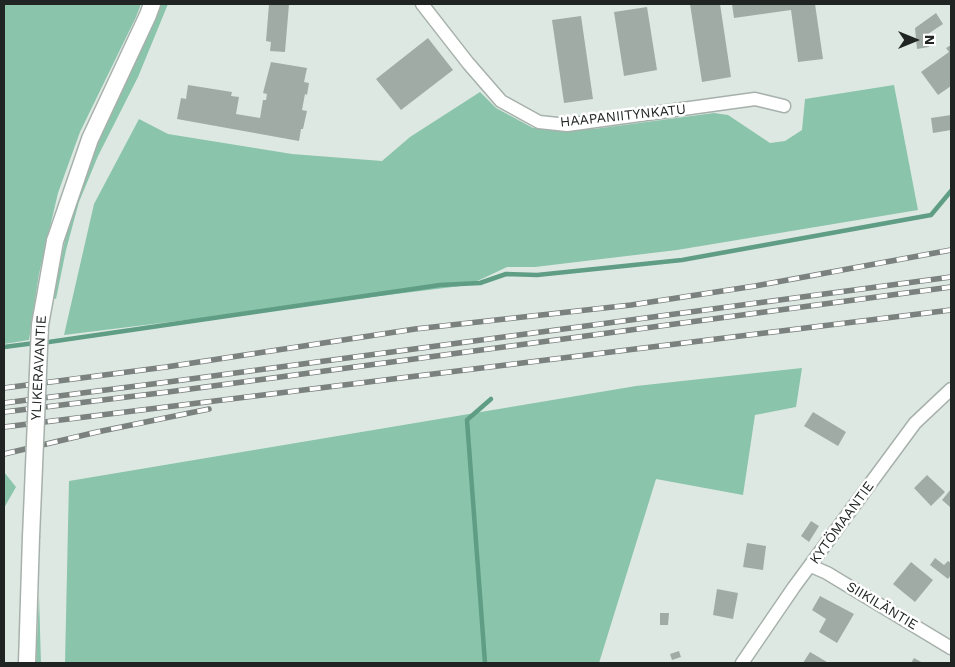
<!DOCTYPE html>
<meta charset="utf-8">
<style>
body{margin:0}
#map{position:relative;width:955px;height:667px;overflow:hidden;background:#dee8e3;font-family:"Work Sans",sans-serif}
canvas{display:block}
.frame{position:absolute;inset:0;border:5px solid #202422;pointer-events:none}
.north{position:absolute;left:890px;top:15px;width:50px;height:50px;-webkit-text-stroke:4px #fff;paint-order:stroke;rotate:90deg;font-size:14px;font-weight:700;line-height:20px;text-align:center;color:#202422}
.north::after{content:'';display:block;margin:auto;width:18px;height:22px;background:#202422;clip-path:polygon(50% 0,100% 100%,50% 72%,0 100%)}
</style>
<div id="map">
<canvas width="955" height="667"></canvas>
<div class="frame"></div>
<div class="north">N</div>
</div>
<script>
const c = document.querySelector('canvas').getContext('2d');
c.lineJoin = 'round';
function paint(path, color) {
  c.fillStyle = color;
  c.fill(path, 'evenodd');
}
function shape(rows) {
  const path = new Path2D();
  for (const r of rows) {
    path.moveTo(r[0], r[1]);
    for (let i = 2; i < r.length; i += 2) path.lineTo(r[i], r[i + 1]);
  }
  return path;
}
function trace(path, color, width, dash) {
  c.strokeStyle = color;
  c.lineWidth = width;
  c.lineCap = dash ? 'butt' : 'round';
  c.setLineDash(dash || []);
  c.stroke(path);
}
function write(font, color, halo, rows, align = 'center') {
  c.font = font + ' "Work Sans",sans-serif';
  c.lineWidth = 5;
  c.setLineDash([]);
  c.textBaseline = 'middle';
  c.strokeStyle = halo;
  c.fillStyle = color;
  for (const [text, x, y, turn = 0] of rows) {
    c.save();
    c.translate(x, y);
    c.rotate((+turn || 0) * Math.PI / 180);
    c.textAlign = isNaN(turn) ? turn : align;
    if (halo) c.strokeText(text, 0, 0);
    c.fillText(text, 0, 0);
    c.restore();
  }
}
paint(shape([
 [4,4,141,4,136,17,80,132,58,193,39,274,29,340,4,344],
 [157,4,168,4,138,77,98,156,79,202,66,250,56,299,53,298,72,206,80,182],
 [894,85,918,210,677,250,535,267,507,267,469,285,64,335,94,204,139,119,168,134,292,154,382,161,410,137,480,92,496,108,533,128,594,129,714,113,728,115,770,143,785,141,802,130,805,99],
 [802,368,796,407,755,415,743,495,656,479,599,663,65,663,69,481,636,386],
 [4,472,16,487,4,508],
 [39,596,41,663,36,663]
]), '#8ac4ab');
trace(shape([
 [42,343,440,285,480,283,506,274,537,275,682,260,931,215,951,191],
 [4,347,35,343],
 [485,663,467,420,491,399]
]), '#5f9e85', 4.5);
paint(shape([
 [269,4,289,4,285,52,270,51,271,42,266,41],
 [690,4,720,4,731,77,702,82],
 [732,4,815,4,823,59,798,62,791,10,734,18],
 [647,7,657,70,624,76,614,12],
 [936,13,943,24,928,34,929,47,917,49,915,28],
 [581,16,593,99,564,103,552,20],
 [428,38,453,70,401,110,376,79],
 [951,45,951,86,938,95,921,72,949,52,946,48],
 [271,62,307,68,304,82,309,83,307,95,305,94,302,110,307,111,303,129,301,129,299,141,177,119,181,98,186,99,188,85,232,92,231,96,239,97,236,114,260,118,263,100,266,100,267,94,263,93],
 [951,115,951,130,933,133,931,118],
 [813,412,846,432,838,446,804,426],
 [927,475,945,492,931,506,914,488],
 [951,489,951,506,950,507,942,500],
 [811,521,819,526,809,542,801,536],
 [747,543,766,546,763,570,743,567],
 [935,558,944,565,948,561,951,563,951,575,948,579,930,565],
 [911,562,933,580,915,602,893,584],
 [717,589,738,593,733,619,713,615],
 [820,596,854,614,837,643,819,632,826,619,812,610],
 [660,613,669,613,668,625,660,625],
 [679,651,681,657,672,660,670,654],
 [810,652,827,662,826,663,803,663],
 [914,658,923,663,911,663]
]), '#a1aba6');
const street = shape([
 [422,4,468,63,501,101,539,122,567,125,755,99,784,106],
 [811,566,827,573,951,648],
 [742,663,794,587,915,423,951,389]
]);
const secondary = shape([
 [55,241,90,139,148,15,152,4],
 [27,663,31,537]
]);
trace(street, '#a7b1ac', 15);
trace(secondary, '#a7b1ac', 19);
trace(street, '#fff', 12);
trace(secondary, '#fff', 16);
const rail = shape([
 [4,388,166,367,415,329,631,305,755,286,951,250],
 [4,403,168,382,951,277],
 [4,412,168,392,951,287],
 [4,427,951,310],
 [4,454,97,432,209,409]
]);
trace(rail, '#7a817e', 5.5);
trace(rail, '#fff', 4, [11]);
const secondaryBridge = shape([
 [31,537,40,325,55,241]
]);
trace(secondaryBridge, '#a7b1ac', 19, []);
trace(secondaryBridge, '#fff', 16);
write('14px', '#202422', '#fff', [
 ["HAAPANIITYNKATU",623,116,-6],
 ["YLIKERAVANTIE",39,368,-87],
 ["KYTÖMAANTIE",842,523,-54],
 ["SIIKILÄNTIE",882,606,31]
]);
</script>
